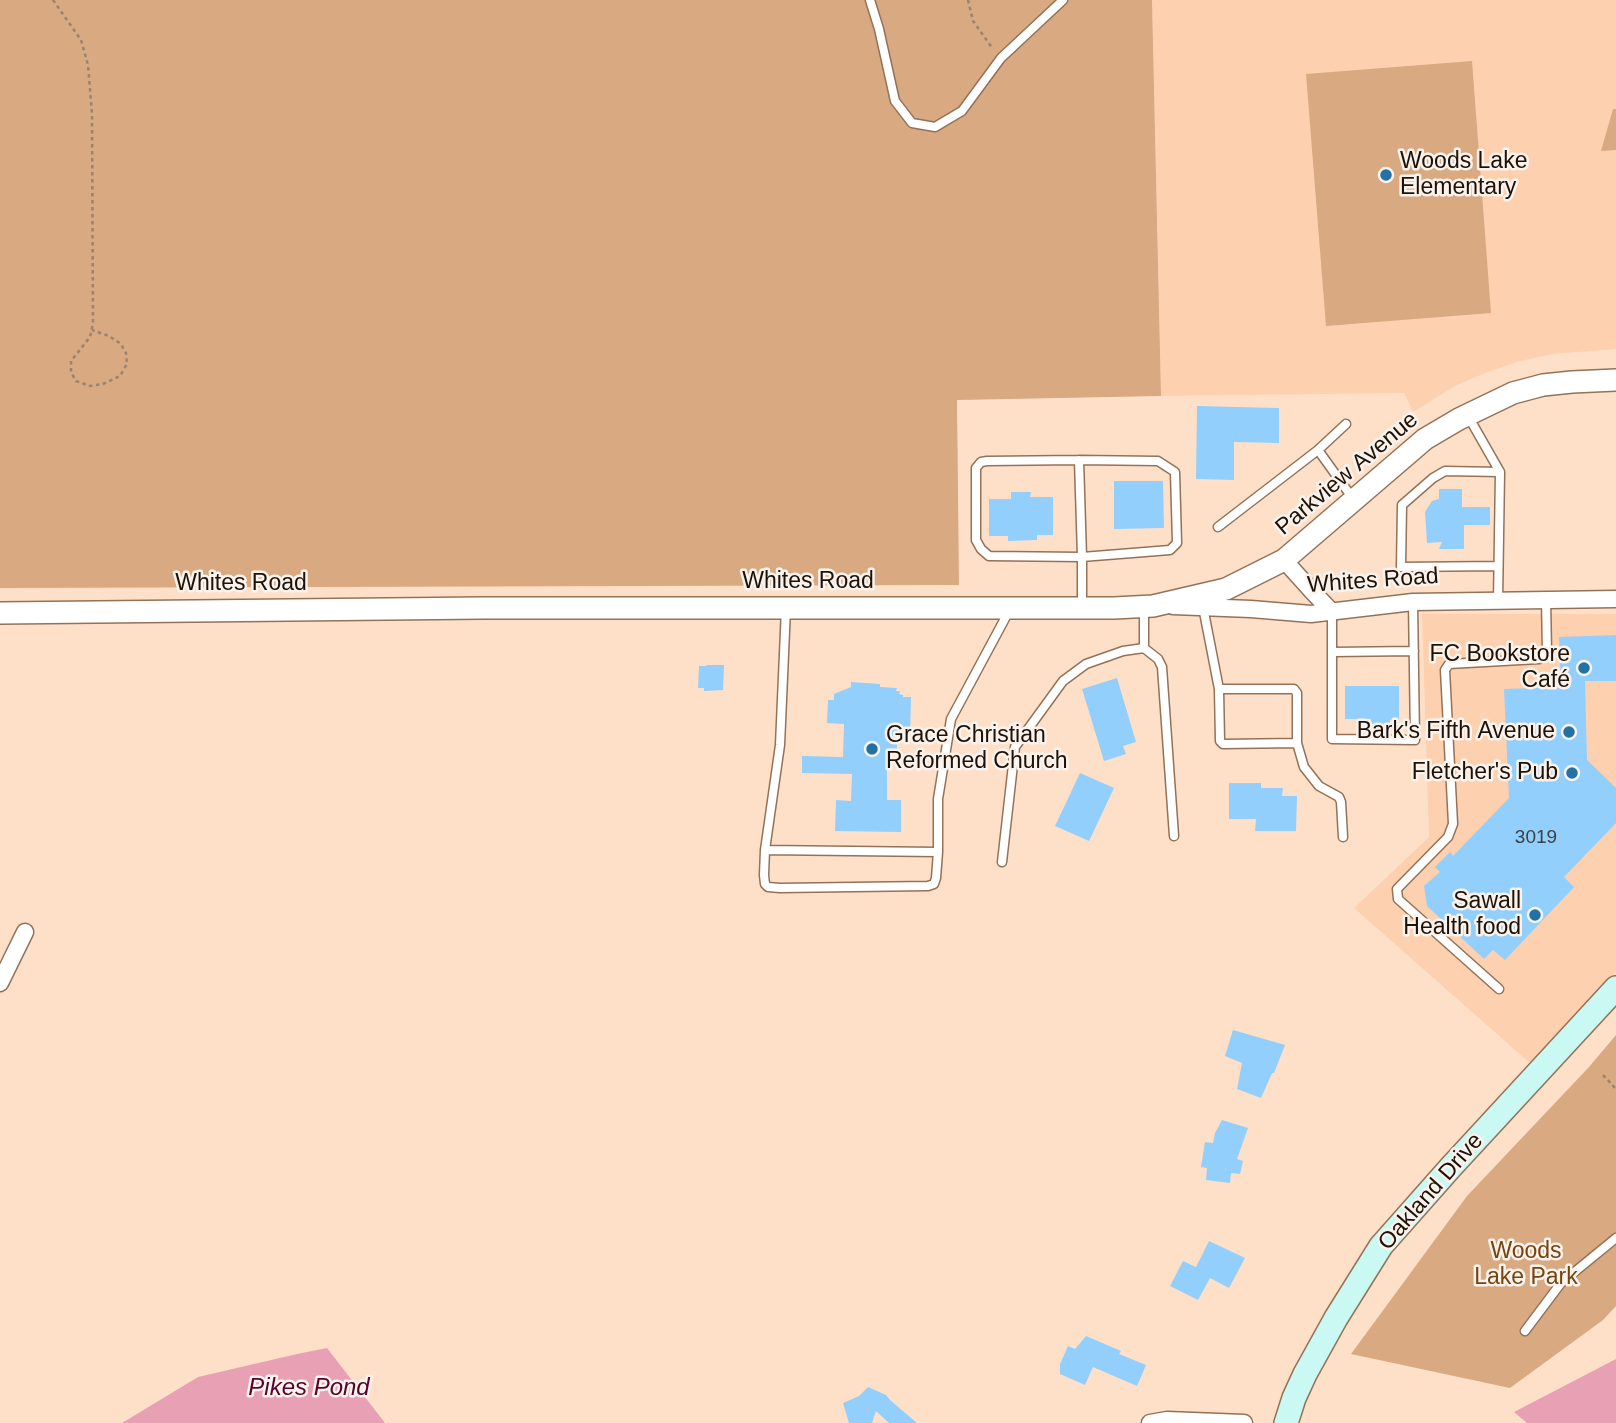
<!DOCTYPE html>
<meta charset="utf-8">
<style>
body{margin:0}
canvas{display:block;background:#fee0c9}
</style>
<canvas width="1616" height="1423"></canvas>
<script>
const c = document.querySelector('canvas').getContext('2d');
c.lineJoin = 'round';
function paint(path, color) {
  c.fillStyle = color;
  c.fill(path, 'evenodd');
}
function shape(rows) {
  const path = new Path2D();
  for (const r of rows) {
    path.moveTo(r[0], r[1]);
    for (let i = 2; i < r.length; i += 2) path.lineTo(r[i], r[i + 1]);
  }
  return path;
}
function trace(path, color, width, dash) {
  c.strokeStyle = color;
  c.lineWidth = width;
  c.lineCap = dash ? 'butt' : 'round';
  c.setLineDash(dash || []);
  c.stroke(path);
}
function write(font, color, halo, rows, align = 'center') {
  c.font = font + ' Arial,sans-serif';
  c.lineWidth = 5;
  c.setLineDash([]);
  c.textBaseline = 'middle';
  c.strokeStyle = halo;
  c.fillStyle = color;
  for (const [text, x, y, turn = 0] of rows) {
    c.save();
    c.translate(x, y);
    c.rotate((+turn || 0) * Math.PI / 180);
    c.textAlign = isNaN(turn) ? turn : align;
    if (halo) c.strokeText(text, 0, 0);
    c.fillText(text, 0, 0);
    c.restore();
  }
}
paint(shape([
 [1152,0,1616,0,1616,349,1553,354,1520,361,1485,373,1455,386,1413,412,1404,393,1161,396],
 [1422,614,1616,614,1616,971,1531,1064,1354,908,1429,837]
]), '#fdd1af');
paint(shape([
 [0,0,1152,0,1161,396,957,400,959,585,0,588],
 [1472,61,1491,313,1326,326,1306,74],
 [1613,109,1616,109,1616,150,1601,151],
 [1616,1035,1616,1306,1603,1320,1510,1388,1351,1354,1467,1196,1589,1067]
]), '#d9a981');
paint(shape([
 [327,1348,385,1423,122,1423,198,1377,297,1354],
 [1616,1359,1616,1423,1527,1423,1514,1412]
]), '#e8a0b5');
paint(shape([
 [1197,406,1279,408,1279,443,1234,442,1234,480,1196,479],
 [1114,481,1163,481,1164,528,1114,529],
 [1439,489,1462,489,1462,507,1490,507,1490,525,1464,525,1464,549,1439,549,1442,542,1427,543,1425,512,1432,501,1439,499],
 [1011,492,1031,492,1030,497,1053,497,1053,535,1037,535,1037,540,1008,541,1008,536,989,536,989,499,1011,499],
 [1616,635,1616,681,1585,681,1587,760,1616,788,1616,823,1564,877,1574,887,1505,960,1493,950,1484,959,1427,906,1424,886,1440,872,1435,867,1450,852,1453,856,1509,798,1504,689,1561,687,1559,637],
 [706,665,724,665,723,690,704,691,704,688,698,688,699,666,707,666],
 [1117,678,1136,742,1123,746,1126,754,1104,761,1082,689],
 [851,682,880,684,880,687,897,688,896,691,900,691,899,694,903,695,903,697,911,697,910,739,897,739,897,753,887,753,887,800,901,800,901,832,835,831,836,800,851,801,852,774,802,773,802,756,843,757,844,724,827,723,828,700,834,700,834,694,851,687],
 [1345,686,1399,686,1399,720,1390,720,1390,733,1371,733,1371,719,1345,719],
 [1080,773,1114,788,1089,841,1055,826],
 [1229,783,1261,783,1261,788,1283,788,1282,796,1297,796,1296,831,1255,831,1256,819,1229,819],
 [1233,1030,1285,1045,1274,1073,1272,1073,1261,1098,1237,1089,1242,1063,1225,1056],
 [1222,1120,1248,1128,1237,1159,1243,1161,1240,1174,1231,1173,1230,1183,1206,1180,1207,1168,1201,1167,1205,1142,1213,1143,1215,1133],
 [1209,1241,1245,1258,1229,1288,1210,1278,1198,1300,1170,1286,1183,1261,1196,1267],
 [1086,1336,1121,1351,1119,1354,1146,1365,1137,1386,1093,1367,1085,1385,1060,1374,1060,1364,1068,1346,1075,1349],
 [868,1387,886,1395,890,1400,917,1423,889,1423,876,1411,872,1423,849,1423,843,1403,859,1396]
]), '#92cffc');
const service = shape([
 [870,0,879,29,895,101,912,123,935,127,962,111,1001,58,1063,0],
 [1468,416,1500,472,1498,601],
 [1318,450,1346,424],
 [1079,460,1082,557,1170,550,1177,543,1175,472,1158,461,1079,460,987,461,981,462,976,468,976,540,981,549,989,556,1082,557,1082,608],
 [1218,527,1318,450,1354,500],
 [1498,566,1401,567,1402,505,1433,478,1445,471,1500,472],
 [1203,607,1219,689,1220,741,1223,744,1297,743],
 [786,608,780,745,765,850,764,875,765,884,768,887,780,888,928,886,934,884,936,878,938,852,938,799,951,719,1009,611],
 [1144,609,1144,648],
 [1332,612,1332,739,1415,740,1413,602],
 [1332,652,1414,651],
 [1219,689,1294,689,1297,693,1297,743,1304,767,1319,786,1339,797,1341,802,1343,837],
 [765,850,938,852],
 [1002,862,1015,747,1063,681,1086,664,1123,651,1144,648,1158,659,1162,667,1174,836],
 [1499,989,1398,899,1397,889,1448,837,1453,824,1445,670,1449,664,1539,659,1547,652,1546,600],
 [1525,1331,1561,1283,1616,1238]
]);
const minor = shape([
 [1284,560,1311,590,1332,612],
 [1173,606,1251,609,1311,614,1413,602,1616,599],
 [0,983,25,932],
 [1150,1423,1167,1420,1244,1423]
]);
const tertiary = shape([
 [0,613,484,608,1114,608,1153,606,1226,589,1284,560,1425,439,1459,419,1513,393,1543,385,1572,382,1616,380]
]);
const secondary = shape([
 [1286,1423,1294,1398,1305,1374,1336,1318,1381,1246,1450,1168,1616,988]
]);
trace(service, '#937258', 11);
trace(minor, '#937258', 19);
trace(tertiary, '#937258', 24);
trace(secondary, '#937258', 26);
trace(shape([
 [53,0,81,40,88,65,92,114,93,323,90,337,71,361,71,372,76,381,90,386,103,384,120,376,127,364,126,353,121,344,109,336,92,330],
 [968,0,973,21,993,49],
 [1603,1075,1616,1089]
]), '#998371', 2.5, [3.5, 3.5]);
trace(service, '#fff', 8);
trace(minor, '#fff', 16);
trace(tertiary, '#fff', 21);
trace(secondary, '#c9f9f2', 23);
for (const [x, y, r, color] of [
 [1386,175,7,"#2273a4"],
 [1584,668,7,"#2273a4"],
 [1569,732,7,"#2273a4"],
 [872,749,7,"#2273a4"],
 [1572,773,7,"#2273a4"],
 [1535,915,7,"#2273a4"]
]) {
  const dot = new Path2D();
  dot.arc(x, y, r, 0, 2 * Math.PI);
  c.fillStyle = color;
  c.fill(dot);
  trace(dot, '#faf2ec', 2.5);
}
write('19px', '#3b4144', null, [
 ["3019",1536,838]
]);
write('23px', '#1e1207', '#faf2ec', [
 ["Woods Lake",1400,162,"left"],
 ["Elementary",1400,188,"left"],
 ["FC Bookstore",1570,655],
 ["Café",1570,681],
 ["Bark's Fifth Avenue",1555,732],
 ["Grace Christian",886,736,"left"],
 ["Reformed Church",886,762,"left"],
 ["Fletcher's Pub",1558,773],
 ["Sawall",1521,902],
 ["Health food",1521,928]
], 'right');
write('23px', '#1e1207', '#faf2ec', [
 ["Parkview Avenue",1347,474,-40],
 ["Whites Road",1373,581,-4],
 ["Whites Road",808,582],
 ["Whites Road",241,584],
 ["Oakland Drive",1431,1192,-49]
]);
write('23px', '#78440e', '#faf2ec', [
 ["Woods",1526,1252],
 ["Lake Park",1526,1278]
]);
write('italic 24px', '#58022b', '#faf2ec', [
 ["Pikes Pond",309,1388]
]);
</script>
